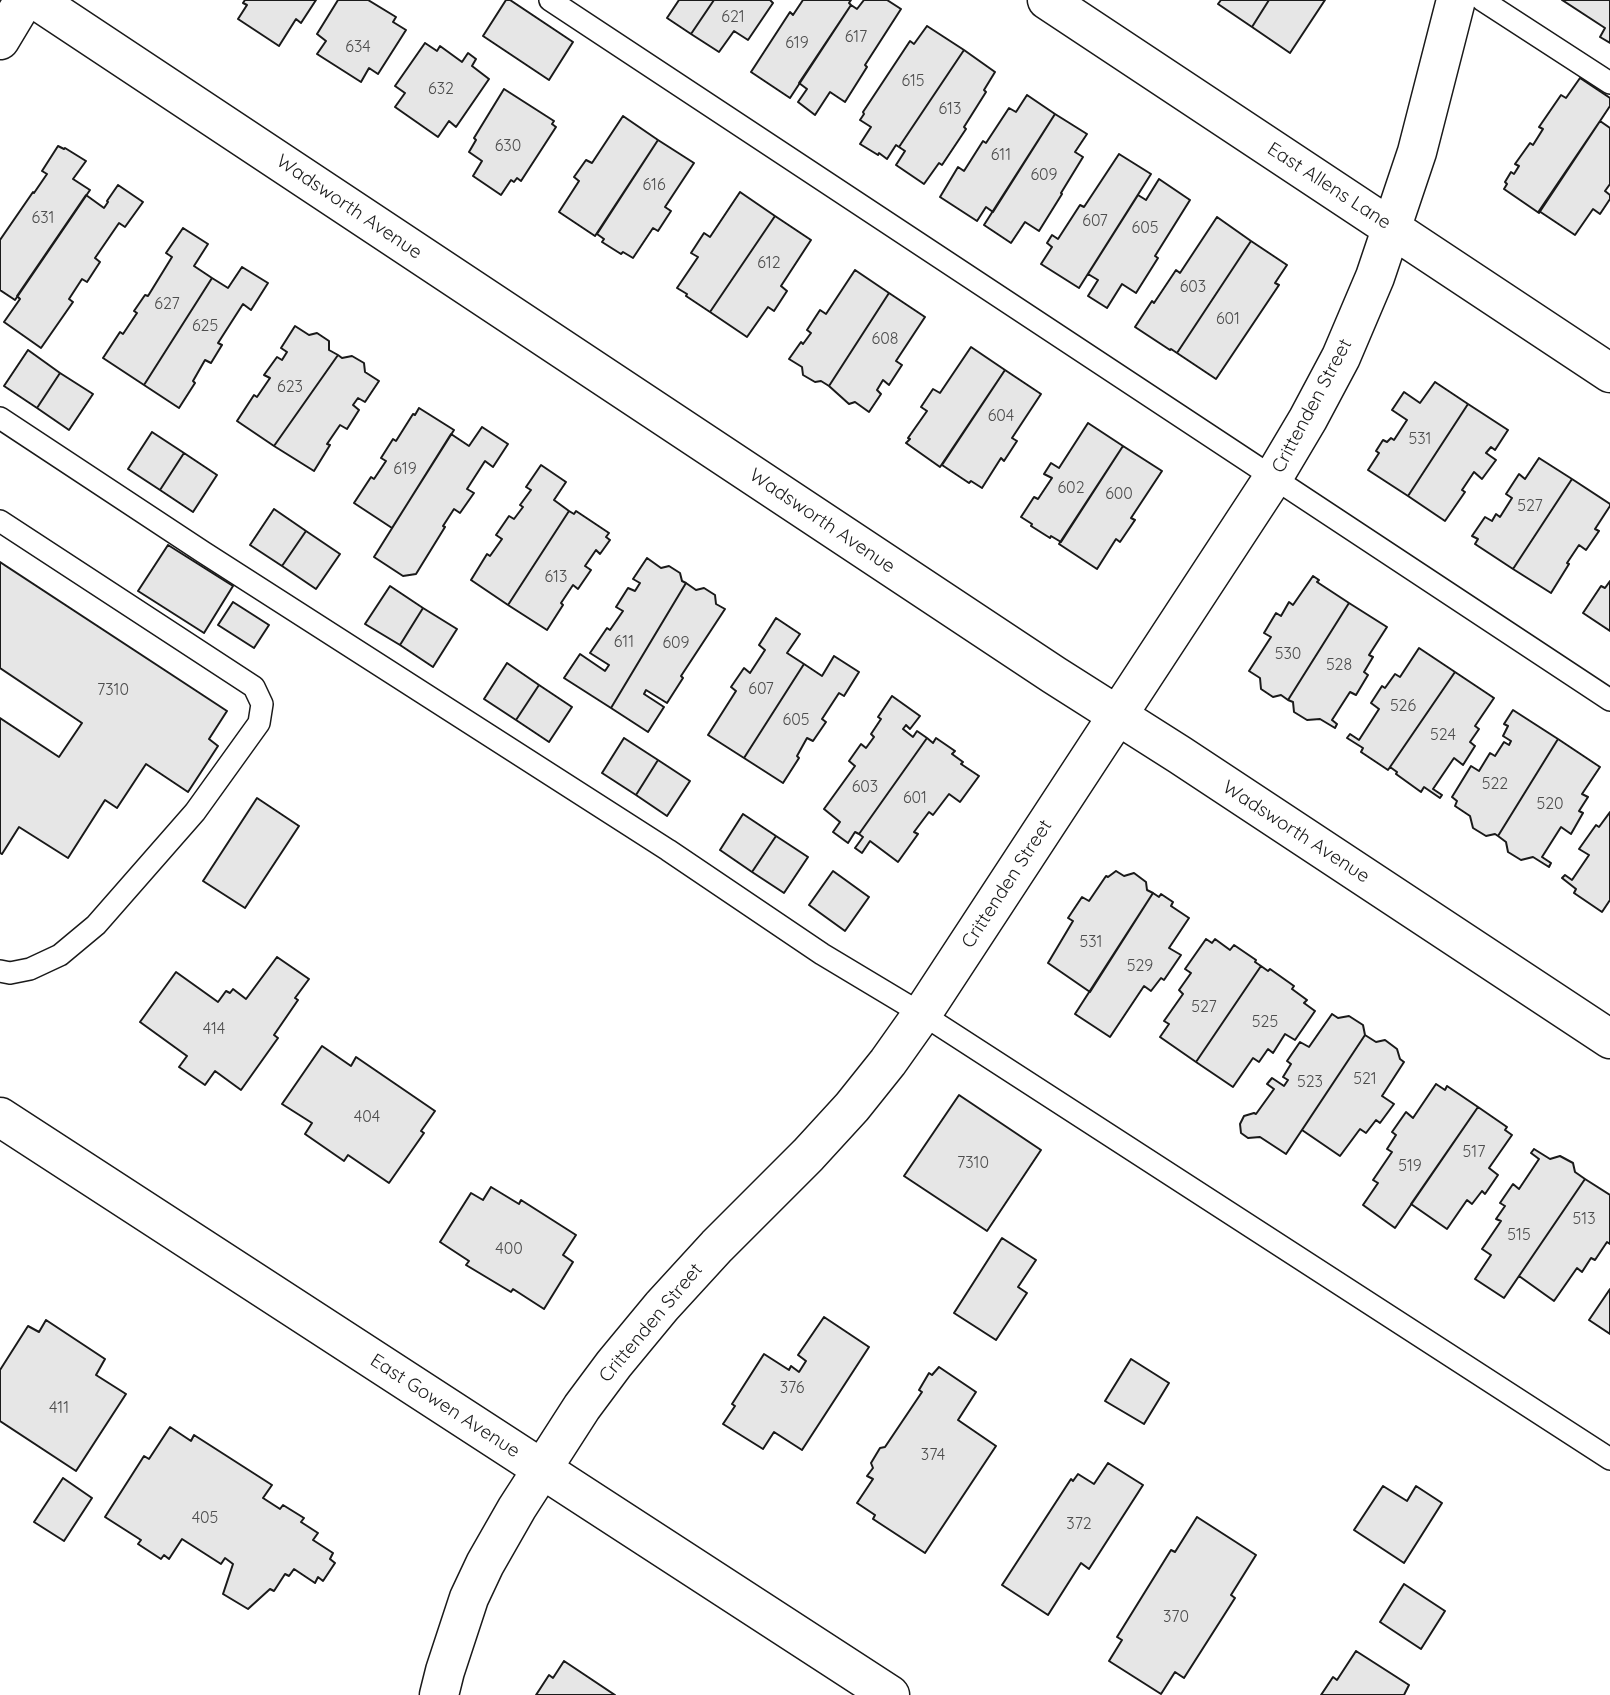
<!DOCTYPE html>
<style>
body{margin:0}
canvas{display:block;background:#fff}
</style>
<canvas width="1610" height="1695"></canvas>
<script>
const c = document.querySelector('canvas').getContext('2d');
c.lineJoin = 'round';
function paint(path, color) {
  c.fillStyle = color;
  c.fill(path, 'evenodd');
}
function shape(rows) {
  const path = new Path2D();
  for (const r of rows) {
    path.moveTo(r[0], r[1]);
    for (let i = 2; i < r.length; i += 2) path.lineTo(r[i], r[i + 1]);
  }
  return path;
}
function trace(path, color, width, dash) {
  c.strokeStyle = color;
  c.lineWidth = width;
  c.lineCap = dash ? 'butt' : 'round';
  c.setLineDash(dash || []);
  c.stroke(path);
}
function write(font, color, halo, rows, align = 'center') {
  c.font = font + ' Quicksand,sans-serif';
  c.lineWidth = 5;
  c.setLineDash([]);
  c.textBaseline = 'middle';
  c.strokeStyle = halo;
  c.fillStyle = color;
  for (const [text, x, y, turn = 0] of rows) {
    c.save();
    c.translate(x, y);
    c.rotate((+turn || 0) * Math.PI / 180);
    c.textAlign = isNaN(turn) ? turn : align;
    if (halo) c.strokeText(text, 0, 0);
    c.fillText(text, 0, 0);
    c.restore();
  }
}
const building = shape([
 [245,0,316,0,301,23,296,19,279,46,238,19,247,5,243,3,245,0],
 [338,0,368,0,396,17,393,22,406,30,378,74,369,68,361,82,317,54,326,41,317,34,338,0],
 [506,0,510,0,573,42,549,80,483,36,506,0],
 [679,0,714,0,691,34,667,18,679,0],
 [714,0,770,0,773,3,748,40,734,31,719,52,691,34,714,0],
 [803,0,851,0,849,3,851,5,790,98,751,72,790,12,793,15,803,0],
 [864,0,887,0,901,9,865,65,867,67,845,102,830,92,815,115,798,102,807,89,799,83,851,5,857,9,864,0],
 [1221,0,1269,0,1252,27,1218,4,1221,0],
 [1269,0,1325,0,1290,53,1252,27,1269,0],
 [1562,0,1610,0,1610,43,1600,37,1605,28,1562,0],
 [927,26,964,50,899,147,896,145,887,159,879,153,878,155,860,144,871,127,860,120,864,114,863,112,910,41,914,44,927,26],
 [425,43,437,51,440,46,462,62,468,53,476,59,472,66,489,79,456,127,449,121,438,137,395,107,405,93,395,86,425,43],
 [964,50,995,72,984,90,986,92,964,127,966,129,942,165,939,163,924,184,896,165,905,151,899,147,964,50],
 [1580,78,1610,98,1610,106,1539,213,1504,189,1507,184,1505,182,1511,172,1514,174,1519,166,1515,164,1530,143,1533,145,1543,129,1539,127,1561,95,1566,98,1580,78],
 [504,89,554,121,552,124,556,127,521,181,517,178,514,182,511,180,501,195,473,176,482,161,469,152,476,140,474,138,504,89],
 [1027,95,1055,114,993,212,986,207,977,221,940,197,958,167,964,171,983,141,986,143,1009,108,1016,112,1027,95],
 [1055,114,1087,134,1075,152,1083,157,1061,193,1062,194,1039,231,1025,222,1011,243,984,225,1055,114],
 [623,116,658,140,595,236,559,212,579,181,574,177,586,160,592,163,623,116],
 [1600,121,1610,128,1610,184,1605,191,1610,195,1610,199,1600,214,1593,209,1575,235,1539,211,1600,121],
 [658,140,694,163,665,207,671,211,658,231,653,228,633,258,623,252,621,254,602,242,604,239,597,234,658,140],
 [58,146,64,149,65,148,86,161,73,179,90,190,15,300,0,290,0,240,33,192,34,193,47,174,42,171,58,146],
 [1119,154,1151,174,1079,288,1041,264,1052,247,1047,243,1052,235,1058,239,1080,205,1084,207,1119,154],
 [1159,179,1190,200,1155,256,1158,258,1136,293,1122,284,1107,308,1088,296,1098,280,1088,274,1138,195,1146,200,1159,179],
 [118,185,143,202,125,227,119,223,95,258,100,262,87,282,82,279,69,299,73,302,41,348,4,322,20,299,17,296,86,195,104,208,108,202,107,201,118,185],
 [740,192,775,216,710,312,686,296,687,294,677,288,698,257,691,253,704,233,710,237,740,192],
 [775,216,811,240,781,286,787,291,774,311,768,307,747,337,710,312,775,216],
 [1217,217,1251,241,1177,353,1171,349,1170,350,1135,327,1152,301,1154,303,1176,270,1180,273,1217,217],
 [183,228,208,244,194,266,212,278,144,385,103,358,120,332,123,334,137,313,134,311,145,295,148,296,172,257,166,253,183,228],
 [1251,241,1287,265,1275,283,1279,285,1216,379,1177,353,1251,241],
 [242,267,268,283,251,310,243,304,218,343,222,345,211,363,205,360,193,381,195,383,179,408,144,385,212,278,228,288,242,267],
 [855,270,889,293,829,386,821,381,815,382,803,375,802,367,789,359,801,342,803,344,811,333,807,330,820,310,826,314,855,270],
 [889,293,925,317,896,361,902,365,889,385,883,380,877,390,881,394,869,412,855,402,849,404,829,386,889,293],
 [295,326,309,335,317,333,329,341,329,350,338,355,274,446,237,421,254,395,257,397,270,378,264,375,277,357,282,360,287,352,281,348,295,326],
 [971,347,1005,370,940,467,906,443,910,439,908,438,927,411,921,407,933,389,940,393,971,347],
 [28,350,60,373,37,408,4,386,28,350],
 [338,355,342,358,352,356,364,363,365,372,379,381,365,402,358,398,353,405,359,410,347,429,340,425,327,444,330,445,314,471,274,446,338,355],
 [1005,370,1041,394,1012,438,1017,441,1004,461,1001,458,982,488,971,481,969,483,942,465,1005,370],
 [60,373,93,394,69,430,37,408,60,373],
 [1435,382,1468,404,1408,496,1368,470,1379,453,1376,451,1383,440,1387,442,1391,438,1394,440,1407,420,1392,410,1404,392,1420,403,1435,382],
 [1468,404,1508,430,1495,450,1491,447,1486,453,1496,460,1482,479,1474,472,1462,490,1465,492,1445,521,1408,496,1468,404],
 [419,408,454,430,392,528,354,503,371,477,374,479,386,461,381,458,393,439,396,441,413,414,415,415,419,408],
 [1088,423,1123,446,1061,542,1051,536,1050,538,1031,526,1032,524,1021,517,1034,497,1038,499,1052,478,1044,474,1051,463,1059,468,1088,423],
 [482,427,508,444,493,467,485,461,467,489,474,493,460,513,454,509,443,526,445,527,416,574,403,576,374,557,451,434,469,446,482,427],
 [152,432,184,453,160,490,128,469,152,432],
 [1123,446,1162,471,1131,518,1135,520,1120,542,1116,539,1097,569,1059,544,1123,446],
 [184,453,217,475,193,512,160,490,184,453],
 [1539,458,1572,479,1513,569,1475,544,1478,539,1472,536,1485,517,1492,521,1496,514,1500,517,1512,498,1506,494,1519,474,1525,479,1539,458],
 [541,465,566,482,554,500,569,511,508,605,471,580,487,554,490,556,502,539,496,535,509,516,514,519,523,507,520,505,531,490,526,487,541,465],
 [1572,479,1610,504,1610,506,1595,529,1599,531,1586,550,1579,545,1567,563,1569,564,1551,593,1513,569,1572,479],
 [274,509,306,531,282,566,250,545,274,509],
 [569,511,574,514,576,511,609,533,606,537,610,540,600,554,596,550,585,566,591,570,578,589,573,585,561,603,563,605,547,630,508,605,569,511],
 [306,531,340,554,316,589,282,566,306,531],
 [168,545,233,586,204,633,138,591,168,545],
 [647,558,661,568,669,566,680,573,682,581,686,583,611,708,564,678,580,654,605,671,609,665,590,653,607,628,610,630,623,611,616,607,628,588,635,591,640,583,633,579,647,558],
 [0,562,227,711,209,739,218,746,188,792,146,764,117,808,105,800,68,858,19,827,2,854,0,853,0,718,59,757,82,723,0,668,0,562],
 [1313,576,1319,580,1317,582,1349,603,1288,700,1281,695,1273,697,1261,689,1260,678,1249,671,1271,637,1264,633,1276,613,1281,616,1289,602,1293,605,1313,576],
 [1610,581,1610,631,1583,613,1601,586,1605,588,1610,581],
 [686,583,696,590,704,588,715,595,716,604,725,609,681,676,683,678,667,703,646,690,644,694,664,707,648,732,611,708,686,583],
 [390,586,423,608,400,645,365,624,390,586],
 [233,602,269,625,254,648,218,625,233,602],
 [1349,603,1387,627,1369,655,1373,657,1364,672,1368,675,1356,695,1350,692,1332,720,1337,724,1335,728,1320,719,1307,720,1294,712,1293,702,1288,700,1349,603],
 [423,608,457,629,433,667,400,645,423,608],
 [776,618,800,634,787,653,804,664,744,758,708,735,736,691,731,687,744,668,750,673,765,650,759,645,776,618],
 [1419,648,1455,672,1388,770,1361,752,1363,748,1347,738,1350,734,1359,740,1379,709,1371,703,1382,686,1385,688,1395,674,1400,677,1419,648],
 [834,656,859,672,844,696,839,693,822,719,826,722,813,741,807,738,797,756,799,758,783,783,744,758,804,664,822,676,834,656],
 [507,663,539,685,516,720,484,699,507,663],
 [1455,672,1494,698,1475,726,1479,729,1470,742,1475,746,1463,765,1454,758,1433,789,1442,795,1440,798,1424,787,1421,792,1396,774,1397,772,1390,767,1455,672],
 [539,685,572,707,549,742,516,720,539,685],
 [892,696,920,716,910,729,906,725,903,729,913,737,917,731,927,738,859,834,855,832,848,843,833,832,840,822,824,809,855,766,849,761,861,744,866,748,874,737,871,734,881,719,878,717,892,696],
 [1513,710,1558,739,1498,836,1495,834,1486,836,1473,828,1470,816,1455,806,1457,801,1452,797,1471,766,1479,771,1490,753,1495,756,1504,742,1509,745,1511,741,1503,736,1508,726,1504,724,1513,710],
 [624,738,658,760,636,795,602,773,624,738],
 [927,738,933,743,936,738,955,751,952,754,963,762,961,764,979,776,960,802,949,794,933,815,929,812,914,832,918,834,898,862,870,841,862,853,855,848,863,837,859,834,927,738],
 [1558,739,1600,767,1582,794,1588,797,1579,811,1583,813,1571,834,1561,827,1542,857,1551,863,1549,867,1533,857,1521,860,1508,852,1506,842,1498,836,1558,739],
 [658,760,690,781,667,816,636,795,658,760],
 [257,798,299,826,245,908,203,881,257,798],
 [1610,812,1610,900,1602,912,1574,893,1576,889,1562,878,1565,875,1572,880,1589,855,1579,849,1596,825,1599,827,1610,812],
 [743,814,776,836,752,872,720,850,743,814],
 [776,836,808,857,784,893,752,872,776,836],
 [833,871,869,897,845,931,809,905,833,871],
 [1116,871,1124,876,1134,873,1146,882,1147,890,1153,893,1090,992,1048,963,1073,921,1068,918,1082,897,1089,901,1106,876,1108,877,1116,871],
 [1153,893,1159,897,1161,894,1173,902,1171,906,1189,918,1169,948,1181,955,1164,980,1161,978,1151,991,1144,986,1110,1037,1075,1014,1153,893],
 [1206,939,1212,943,1215,939,1230,950,1234,945,1256,960,1255,962,1261,966,1196,1062,1160,1037,1169,1024,1164,1021,1183,994,1179,990,1191,973,1185,969,1206,939],
 [277,957,309,979,295,998,298,1000,274,1035,278,1038,241,1090,215,1071,205,1085,179,1067,187,1056,140,1022,176,972,218,1002,226,991,230,993,233,989,246,999,277,957],
 [1261,966,1268,971,1270,969,1294,986,1292,989,1307,1000,1304,1003,1315,1011,1295,1040,1285,1034,1273,1053,1268,1049,1259,1062,1253,1058,1233,1087,1196,1062,1261,966],
 [1332,1014,1338,1018,1349,1016,1363,1025,1365,1035,1286,1154,1260,1137,1248,1138,1241,1133,1240,1124,1244,1116,1254,1113,1256,1114,1274,1089,1267,1084,1272,1078,1284,1086,1288,1080,1283,1077,1291,1064,1287,1061,1300,1042,1309,1047,1332,1014],
 [1365,1035,1376,1042,1385,1040,1397,1049,1400,1059,1404,1062,1382,1096,1394,1104,1380,1123,1376,1120,1366,1133,1360,1129,1340,1156,1302,1130,1365,1035],
 [322,1046,351,1066,356,1057,435,1111,421,1131,424,1133,389,1183,348,1155,344,1161,305,1134,312,1123,282,1104,322,1046],
 [1436,1084,1445,1090,1447,1086,1478,1107,1395,1228,1363,1205,1378,1183,1373,1180,1392,1152,1387,1149,1396,1135,1392,1132,1406,1112,1413,1118,1436,1084],
 [959,1095,1041,1150,987,1231,904,1176,959,1095],
 [1478,1107,1507,1127,1505,1130,1512,1135,1489,1168,1498,1175,1485,1194,1482,1191,1472,1204,1467,1200,1447,1229,1411,1204,1478,1107],
 [1534,1149,1550,1159,1560,1156,1573,1163,1575,1172,1585,1179,1504,1298,1475,1279,1491,1255,1482,1249,1501,1221,1496,1219,1505,1206,1500,1203,1513,1184,1519,1189,1539,1159,1531,1153,1534,1149],
 [1585,1179,1610,1195,1610,1244,1607,1242,1595,1260,1591,1258,1582,1272,1577,1268,1554,1301,1519,1276,1585,1179],
 [491,1187,519,1204,521,1200,576,1235,563,1255,573,1262,544,1309,513,1289,511,1292,466,1265,469,1261,440,1242,471,1193,483,1200,491,1187],
 [1002,1238,1036,1260,1018,1287,1027,1293,996,1340,954,1313,1002,1238],
 [1610,1289,1610,1334,1589,1320,1610,1289],
 [824,1317,869,1347,802,1450,774,1432,763,1449,723,1424,735,1406,732,1404,764,1354,789,1370,791,1366,799,1372,806,1361,798,1355,824,1317],
 [46,1320,105,1359,96,1375,126,1394,76,1471,0,1421,0,1370,28,1326,39,1332,46,1320],
 [1131,1359,1169,1383,1144,1424,1105,1401,1131,1359],
 [939,1367,976,1392,958,1420,996,1446,925,1553,873,1519,875,1515,857,1503,873,1479,867,1476,873,1468,871,1463,880,1448,885,1447,922,1392,919,1390,929,1373,932,1375,939,1367],
 [170,1427,191,1441,194,1435,272,1485,263,1498,280,1509,283,1505,304,1518,301,1522,318,1533,313,1540,333,1553,330,1559,335,1563,323,1581,318,1577,315,1583,294,1569,289,1576,285,1574,274,1591,270,1589,248,1609,223,1594,233,1564,225,1558,221,1564,182,1539,169,1559,164,1555,161,1559,138,1544,141,1540,105,1517,144,1456,149,1459,170,1427],
 [1108,1463,1143,1485,1089,1569,1081,1563,1048,1615,1002,1585,1071,1479,1073,1481,1078,1474,1094,1484,1108,1463],
 [63,1478,92,1498,64,1541,34,1522,63,1478],
 [1383,1486,1407,1501,1416,1486,1442,1503,1404,1563,1354,1530,1383,1486],
 [1197,1517,1256,1555,1231,1595,1235,1598,1184,1678,1175,1672,1161,1694,1109,1661,1122,1640,1117,1637,1171,1550,1175,1552,1197,1517],
 [1404,1584,1445,1611,1421,1649,1380,1622,1404,1584],
 [1356,1651,1409,1685,1404,1695,1321,1695,1333,1677,1337,1680,1356,1651],
 [564,1661,615,1695,536,1695,549,1675,553,1678,564,1661]
]);
paint(building, '#e6e6e6');
trace(building, '#1a1a1a', 2);
const lane = shape([
 [550,0,1610,700],
 [1482,0,1610,83],
 [0,418,203,552,668,850,822,954,922,1014,1610,1459],
 [0,521,254,687,262,704,259,723,195,812,96,925,60,955,30,969,10,973,0,971]
]);
const street = shape([
 [36,0,1054,675,1180,755,1610,1039],
 [1047,0,1610,373],
 [0,1117,890,1695],
 [439,1695,445,1671,469,1598,485,1564,517,1508,582,1407,614,1364,662,1306,717,1246,808,1155,852,1107,888,1062,922,1014,1273,478,1308,419,1341,357,1375,277,1417,152,1456,0]
]);
const primary = shape([
 [0,40,24,0]
]);
trace(lane, '#1a1a1a', 24);
trace(street, '#1a1a1a', 41);
trace(primary, '#1a1a1a', 41);
trace(lane, '#fff', 21);
trace(street, '#fff', 38);
trace(primary, '#fff', 38);
write('16px', '#4d4d4d', null, [
 ["621",733,17],
 ["617",856,37],
 ["619",797,43],
 ["634",358,47],
 ["615",913,81],
 ["632",441,89],
 ["613",950,109],
 ["630",508,146],
 ["611",1001,155],
 ["609",1044,175],
 ["616",654,185],
 ["631",43,218],
 ["607",1095,221],
 ["605",1145,228],
 ["612",769,263],
 ["603",1193,287],
 ["627",167,304],
 ["601",1228,319],
 ["625",205,326],
 ["608",885,339],
 ["623",290,387],
 ["604",1001,416],
 ["531",1420,439],
 ["619",405,469],
 ["602",1071,488],
 ["600",1119,494],
 ["527",1530,506],
 ["613",556,577],
 ["611",624,642],
 ["609",676,643],
 ["530",1288,654],
 ["528",1339,665],
 ["607",761,689],
 ["7310",113,690],
 ["526",1403,706],
 ["605",796,720],
 ["524",1443,735],
 ["522",1495,784],
 ["603",865,787],
 ["601",915,798],
 ["520",1550,804],
 ["531",1091,942],
 ["529",1140,966],
 ["527",1204,1007],
 ["525",1265,1022],
 ["414",214,1029],
 ["521",1365,1079],
 ["523",1310,1082],
 ["404",367,1117],
 ["517",1474,1152],
 ["7310",973,1163],
 ["519",1410,1166],
 ["513",1584,1219],
 ["515",1519,1235],
 ["400",509,1249],
 ["376",792,1388],
 ["411",59,1408],
 ["374",933,1455],
 ["405",205,1518],
 ["372",1079,1524],
 ["370",1176,1617]
]);
write('19px', '#1a1a1a', '#fff', [
 ["East Allens Lane",1329,186,33],
 ["Wadsworth Avenue",349,207,34],
 ["Crittenden Street",1312,406,-62],
 ["Wadsworth Avenue",822,521,34],
 ["Wadsworth Avenue",1296,832,33],
 ["Crittenden Street",1007,884,-57],
 ["Crittenden Street",651,1323,-50],
 ["East Gowen Avenue",445,1406,33]
]);
</script>
